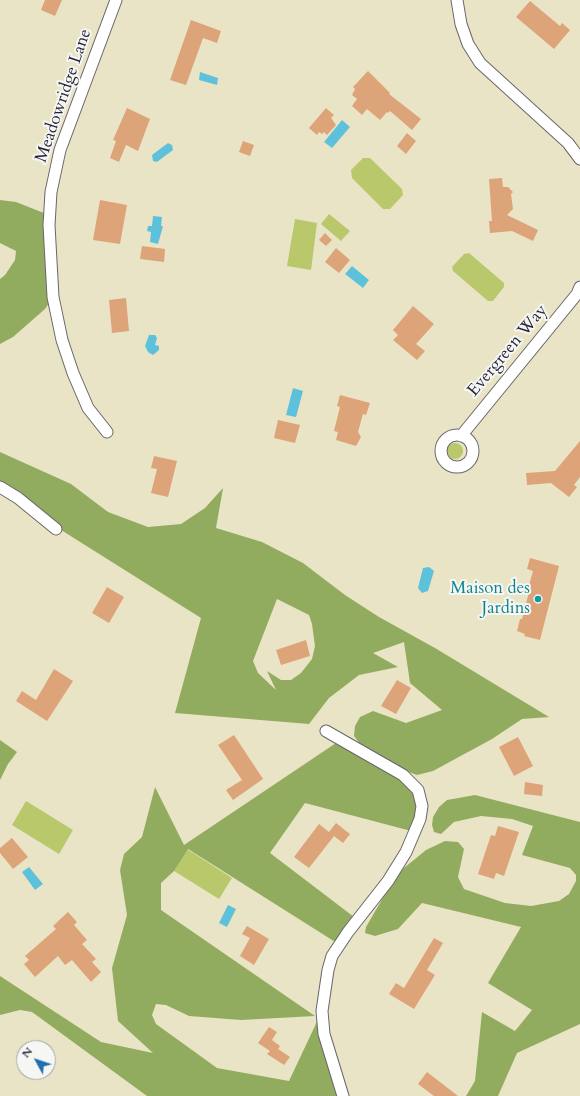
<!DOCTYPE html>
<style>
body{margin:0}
#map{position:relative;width:580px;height:1096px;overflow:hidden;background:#eae4c6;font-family:Cardo,serif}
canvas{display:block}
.north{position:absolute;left:16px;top:1040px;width:40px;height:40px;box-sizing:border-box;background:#f6f6f2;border:1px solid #a1a1a9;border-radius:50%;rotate:310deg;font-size:11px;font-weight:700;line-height:16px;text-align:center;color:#22223b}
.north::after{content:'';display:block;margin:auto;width:14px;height:18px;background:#1f6fb2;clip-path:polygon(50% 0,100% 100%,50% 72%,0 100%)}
</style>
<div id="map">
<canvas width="580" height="1096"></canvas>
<div class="north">N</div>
</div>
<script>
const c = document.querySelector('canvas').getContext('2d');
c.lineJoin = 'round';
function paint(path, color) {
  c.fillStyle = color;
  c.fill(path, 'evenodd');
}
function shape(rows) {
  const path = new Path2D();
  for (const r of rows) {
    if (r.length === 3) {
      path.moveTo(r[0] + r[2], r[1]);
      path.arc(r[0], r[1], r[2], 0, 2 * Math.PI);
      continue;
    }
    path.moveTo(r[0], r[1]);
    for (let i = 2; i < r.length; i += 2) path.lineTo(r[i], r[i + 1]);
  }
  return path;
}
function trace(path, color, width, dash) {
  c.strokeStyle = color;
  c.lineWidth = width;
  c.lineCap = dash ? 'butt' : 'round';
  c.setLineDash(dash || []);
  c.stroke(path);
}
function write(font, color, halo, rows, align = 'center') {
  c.font = font + ' Cardo,serif';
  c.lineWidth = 4;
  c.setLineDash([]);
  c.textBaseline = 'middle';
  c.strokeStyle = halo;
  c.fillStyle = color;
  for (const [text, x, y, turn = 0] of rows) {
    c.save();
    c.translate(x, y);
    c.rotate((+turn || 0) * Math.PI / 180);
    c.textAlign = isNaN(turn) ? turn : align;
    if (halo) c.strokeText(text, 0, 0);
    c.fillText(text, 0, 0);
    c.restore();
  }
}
paint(shape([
 [363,158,370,158,402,189,403,195,390,209,383,209,352,178,351,170],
 [329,214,350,231,341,241,321,224],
 [295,219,317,223,311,270,287,266],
 [469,253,504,283,504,287,493,301,488,301,453,271,452,267,464,254],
 [455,451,8],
 [26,801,73,830,59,854,12,825],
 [187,849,232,878,219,899,174,871]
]), '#b8c86b');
paint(shape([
 [0,200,16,202,49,215,53,297,45,309,13,337,0,344,0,279,5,275,15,260,16,251,0,243],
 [0,452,71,484,108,512,148,527,181,524,205,508,223,488,216,528,262,542,303,563,345,595,379,617,435,648,549,717,522,719,492,739,433,771,417,775,406,771,363,748,354,736,355,726,360,717,373,711,406,723,442,710,410,683,404,642,373,653,398,667,359,675,329,698,309,724,175,713,201,618,42,518,0,487],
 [277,599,309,615,312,624,315,646,312,659,301,673,291,680,281,680,267,671,276,690,258,673,253,661],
 [342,739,418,790,415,832,305,803,270,853,358,920,340,945,188,849,174,871,161,883,161,910,315,1016,241,1020,189,1016,166,1005,156,1004,152,1015,156,1024,217,1068,289,1081,322,1011,343,1096,147,1096,32,1012,20,1010,0,1015,0,976,101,1042,153,1053,118,1021,112,968,127,915,120,870,124,854,142,837,155,787,184,845],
 [0,740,17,752,8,764,0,780],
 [475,795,580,822,580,1024,517,1053,498,1096,466,1096,475,1081,482,1012,515,1031,532,1010,488,983,521,927,422,903,398,929,375,936,365,933,366,927,388,889,404,868,426,850,445,841,458,842,464,849,458,877,464,889,505,903,531,906,559,901,569,894,576,881,576,875,570,868,522,855,533,826,512,819,481,816,454,822,441,834,434,832,432,825,433,817,439,807,447,800]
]), '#92ac5f');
paint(shape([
 [200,72,218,78,217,85,199,80],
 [342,120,350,127,332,148,324,142],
 [168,143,172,145,173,150,157,162,153,161,152,155],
 [153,216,162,217,161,226,163,226,158,244,150,242,151,232,147,231,148,226,152,226],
 [352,266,369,280,363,288,345,274],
 [149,335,155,335,157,338,155,345,159,346,159,350,153,355,148,352,145,346],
 [293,388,303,391,296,417,286,415],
 [429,567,434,571,428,591,422,593,418,588,423,568],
 [29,867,43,884,35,890,22,872],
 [228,905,236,909,227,927,219,923]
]), '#5ec1dc');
paint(shape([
 [45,0,62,0,55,16,41,10],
 [530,1,560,26,562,23,570,30,554,49,516,17],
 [191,20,221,31,217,43,203,38,186,85,170,80],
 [368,71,390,93,389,94,421,119,412,130,390,111,388,113,387,112,380,120,367,109,362,115,352,106,357,99,352,95,355,89,353,87],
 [127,108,150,119,138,151,126,145,119,162,110,158,116,141,113,140],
 [326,108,334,115,331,118,336,125,327,135,324,132,322,134,319,132,317,135,309,128],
 [407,133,416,141,406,154,397,146],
 [243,141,254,145,250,156,239,152],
 [502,178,503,187,508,187,513,192,511,194,513,209,507,215,538,230,533,241,512,231,490,233,489,221,492,221,489,179],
 [100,200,127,205,120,244,93,240],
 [325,233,332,240,326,246,319,240],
 [142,246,165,249,164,262,140,259],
 [336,248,350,260,339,273,325,262],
 [126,298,129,331,112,333,109,300],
 [413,306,434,324,416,344,425,351,417,360,393,340,398,335,393,330],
 [340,395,370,403,366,415,363,414,358,432,361,437,356,446,336,440,338,432,334,431,340,407,337,406],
 [278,420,300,425,295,443,274,438],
 [580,441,580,477,574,485,577,487,569,497,551,483,527,485,526,473,555,471],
 [154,456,177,461,168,497,151,493,157,469,151,468],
 [530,558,559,566,540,640,524,636,525,634,517,631,520,619,522,619,529,592,527,592,533,571,527,569],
 [107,587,124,597,109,623,92,613],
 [306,640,310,656,281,665,276,650],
 [54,669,73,681,47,721,16,701,22,691,36,700],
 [397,680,411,688,396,714,381,706],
 [234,735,263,779,233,800,226,790,242,780,218,745],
 [518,737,533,766,514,776,499,747],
 [525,782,543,785,542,796,524,794],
 [336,823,350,834,343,843,334,836,309,868,294,857,319,824,329,832],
 [498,826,519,832,504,876,496,873,494,879,478,874,491,835,495,836],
 [12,838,28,857,13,869,0,853,0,848],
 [68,912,77,922,74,925,87,940,82,944,96,959,92,962,101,972,91,982,72,960,65,965,58,956,35,977,24,964,29,960,25,956,56,929,53,926],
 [247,926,269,939,254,965,240,956,250,938,242,934],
 [434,938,443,943,427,970,435,975,414,1009,389,994,396,983,404,988],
 [269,1027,277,1032,272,1040,280,1046,278,1049,290,1057,284,1065,267,1054,270,1051,258,1043],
 [427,1072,458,1096,434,1096,418,1084]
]), '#dda379');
const minor = shape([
 [457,0,461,24,468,44,480,63,568,143,580,159],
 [107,432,88,408,73,373,62,340,53,297,49,225,51,192,60,150,116,0],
 [457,451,16],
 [461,436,577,294,580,287],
 [0,487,18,498,56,529],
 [326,731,403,775,418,790,422,806,420,819,406,852,388,881,348,932,332,956,328,970,322,1011,324,1034,343,1096]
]);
trace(minor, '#68666c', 13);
trace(minor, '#fff', 11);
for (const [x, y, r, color] of [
 [538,599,4,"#0f9aa8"]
]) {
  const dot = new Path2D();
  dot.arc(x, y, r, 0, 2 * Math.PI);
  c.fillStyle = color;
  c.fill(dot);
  trace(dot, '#f6f6f2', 1.5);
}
write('17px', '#22223b', '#f6f6f2', [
 ["Meadowridge Lane",64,96,-71],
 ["Evergreen Way",508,351,-50]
]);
write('17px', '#0d838f', '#f6f6f2', [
 ["Maison des",530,589],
 ["Jardins",530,609]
], 'right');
</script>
